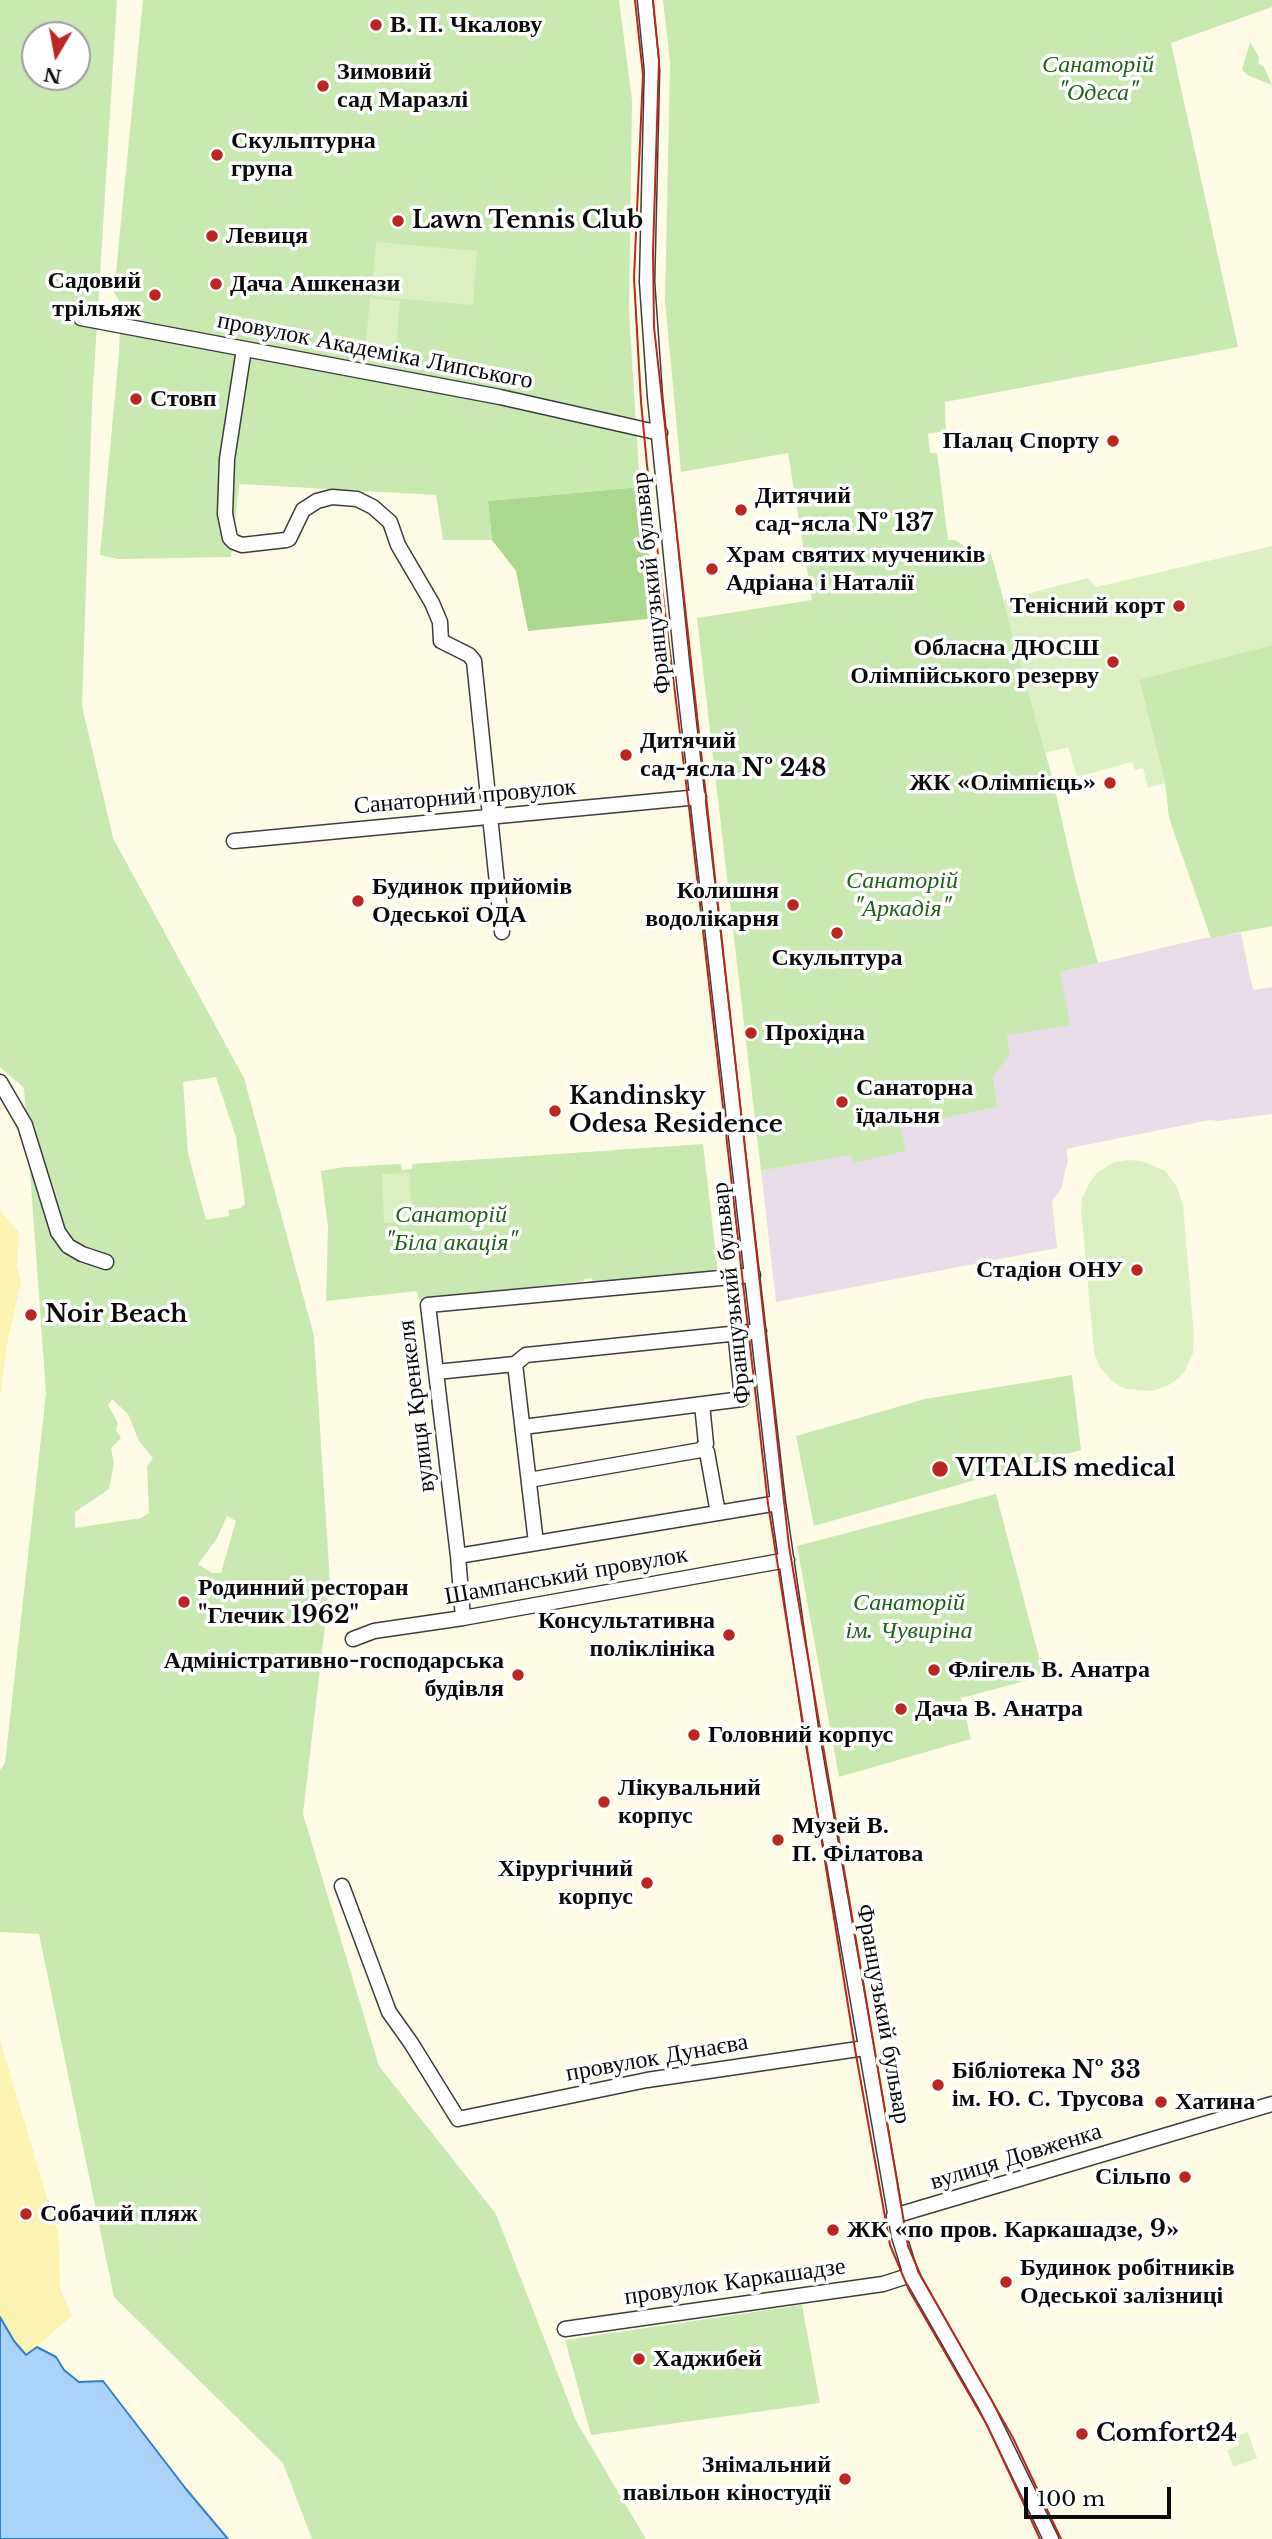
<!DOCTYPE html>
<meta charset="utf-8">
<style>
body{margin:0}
#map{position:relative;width:1272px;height:2539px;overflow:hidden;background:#fffce6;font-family:"Libre Baskerville",serif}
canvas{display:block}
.north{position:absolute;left:21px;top:21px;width:70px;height:70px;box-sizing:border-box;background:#fff;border:2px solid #9d9d9d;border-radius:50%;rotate:190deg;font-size:19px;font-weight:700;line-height:28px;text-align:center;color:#0a0a0a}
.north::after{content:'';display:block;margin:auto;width:24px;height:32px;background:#bb2720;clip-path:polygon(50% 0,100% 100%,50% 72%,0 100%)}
.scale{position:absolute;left:1024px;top:2487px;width:147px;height:32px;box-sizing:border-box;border:4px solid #0a0a0a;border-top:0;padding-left:9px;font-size:21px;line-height:24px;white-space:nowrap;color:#0a0a0a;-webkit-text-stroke:5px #fff;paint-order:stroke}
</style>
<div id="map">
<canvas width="1272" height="2539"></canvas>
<div class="north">N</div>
<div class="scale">100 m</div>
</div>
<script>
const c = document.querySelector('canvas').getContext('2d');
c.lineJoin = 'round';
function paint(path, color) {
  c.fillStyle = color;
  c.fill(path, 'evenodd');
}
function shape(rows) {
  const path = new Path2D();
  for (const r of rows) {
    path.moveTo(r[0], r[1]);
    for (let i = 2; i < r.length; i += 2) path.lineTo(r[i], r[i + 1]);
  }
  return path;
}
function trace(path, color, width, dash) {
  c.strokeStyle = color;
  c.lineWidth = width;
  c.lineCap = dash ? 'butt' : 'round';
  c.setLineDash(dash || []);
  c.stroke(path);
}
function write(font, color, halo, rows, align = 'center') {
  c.font = font + ' "Libre Baskerville",serif';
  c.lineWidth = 7;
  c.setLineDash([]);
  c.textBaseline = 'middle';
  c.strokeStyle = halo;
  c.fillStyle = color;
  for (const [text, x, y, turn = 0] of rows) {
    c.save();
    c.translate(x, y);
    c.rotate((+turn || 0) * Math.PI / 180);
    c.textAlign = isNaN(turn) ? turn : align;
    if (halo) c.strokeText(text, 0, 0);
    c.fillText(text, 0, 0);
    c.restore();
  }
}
paint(shape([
 [1241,933,1253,990,1272,987,1272,1114,1218,1121,1210,1120,1066,1149,1068,1160,1061,1189,1052,1201,1057,1248,776,1302,761,1171,851,1155,853,1162,906,1151,899,1127,998,1107,993,1078,1010,1054,1007,1035,1024,1031,1060,972,1200,939]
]), '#e9dde9');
paint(shape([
 [0,0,117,0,92,404,82,706,113,838,244,1078,314,1336,330,1582,303,1814,379,2066,496,2214,576,2421,646,2539,312,2539,283,2463,114,2297,39,1934,0,1932,0,1770,5,1763,46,1393,24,1088,0,1067],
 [35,35,77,35,77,77,35,77],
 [216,1077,236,1137,245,1204,241,1208,228,1210,229,1216,206,1220,188,1154,183,1082],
 [112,1399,128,1414,139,1441,153,1458,147,1466,149,1513,141,1518,75,1528,75,1512,109,1489,114,1464,111,1448,121,1438,116,1430,118,1423,108,1405],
 [227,1516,236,1521,221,1573,212,1573,198,1564,216,1540],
 [143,0,619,0,632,100,629,312,640,487,488,501,492,540,443,540,436,495,239,484,231,557,118,559,100,555,119,353,121,304,114,292],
 [663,0,1272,0,1272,7,1171,43,1238,347,945,402,946,431,928,434,930,453,937,453,948,540,955,540,977,555,991,554,1053,781,1075,878,1098,963,1060,972,1070,1025,1007,1035,1010,1054,993,1078,998,1107,900,1127,906,1151,853,1163,851,1155,761,1171,697,618,812,600,788,453,681,472,665,301,670,63],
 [1250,42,1259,57,1258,63,1264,67,1272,85,1247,75,1242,70],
 [1272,645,1272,926,1211,938,1169,818,1165,783,1139,679],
 [703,1144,718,1272,594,1287,592,1278,584,1279,584,1281,419,1300,417,1291,326,1301,328,1227,321,1171,345,1167,401,1164,402,1170,412,1169,412,1164],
 [1072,1375,1081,1450,814,1526,796,1436,925,1399],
 [996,1494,1044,1676,961,1698,971,1739,839,1777,797,1546],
 [802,2305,820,2403,591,2435,565,2340]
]), '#c8e9b0');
paint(shape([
 [640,487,657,618,528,631,516,571,492,540,488,501]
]), '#aada8f');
paint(shape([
 [0,1211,19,1232,17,1264,21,1282,8,1340,0,1398],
 [0,2040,59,2237,60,2288,72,2316,27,2355,14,2341,0,2317]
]), '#fcf2b1');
paint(shape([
 [376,242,477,251,473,305,371,296],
 [370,298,400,301,395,356,365,353],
 [1272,546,1272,645,1139,680,1165,783,1148,788,1143,768,1135,770,1132,762,1077,777,1068,747,1045,753,1003,600,1088,578,1096,587],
 [1128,1160,1142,1161,1165,1171,1177,1186,1183,1205,1194,1336,1193,1353,1185,1371,1178,1379,1167,1386,1152,1391,1126,1389,1113,1382,1100,1368,1094,1352,1081,1209,1082,1199,1090,1182,1096,1174,1112,1163],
 [410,1173,412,1222,384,1223,382,1174],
 [1248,2432,1257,2458,1233,2467,1227,2450,1239,2445,1236,2436]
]), '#dcf0c2');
const water = shape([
 [0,2317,14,2341,26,2355,37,2347,56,2357,64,2370,79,2382,103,2381,186,2489,228,2539,0,2539,0,2317]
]);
paint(water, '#aad3f7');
trace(water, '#2f81d0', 2);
const minor = shape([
 [645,0,652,70,647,282,655,397,682,663,778,1503,811,1730,899,2236,911,2275,985,2404,1051,2539],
 [81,318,500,397,660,433],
 [244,349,227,459,225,514,230,538,234,542,242,545,286,540,289,539,303,510,317,501,332,497,357,499,373,507,390,522,398,545,432,603,440,622,441,641,469,655,474,661,502,932],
 [234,841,699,797],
 [0,1082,25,1125,58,1232,68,1246,82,1254,106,1262],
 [515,1364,536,1543],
 [436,1372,515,1364,526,1355,759,1331],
 [523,1427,742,1399,736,1339,741,1332],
 [704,1449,707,1452,718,1513],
 [529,1480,701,1450,706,1444,702,1404],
 [458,1556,778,1503],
 [463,1618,458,1556,428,1305,753,1275],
 [353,1639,374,1631,463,1618,787,1560],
 [342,1886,389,2012,411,2043,458,2119,647,2080,865,2048],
 [894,2216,1272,2104],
 [565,2329,883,2284,911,2275]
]);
trace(minor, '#3d3d3d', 17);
trace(minor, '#fff', 14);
trace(shape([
 [635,0,643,75,634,278,641,402,647,465,689,807,768,1504,855,2049,890,2245,909,2290,987,2425,1040,2539],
 [653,0,659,60,653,252,654,327,789,1546,908,2246,921,2276,1013,2438,1061,2539]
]), '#bb2720', 2);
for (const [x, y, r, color] of [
 [376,25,7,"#bb2720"],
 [323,86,7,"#bb2720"],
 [217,155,7,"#bb2720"],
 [398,221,7,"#bb2720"],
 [212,236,7,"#bb2720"],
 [216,284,7,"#bb2720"],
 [155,295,7,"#bb2720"],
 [136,399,7,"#bb2720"],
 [1113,441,7,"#bb2720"],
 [741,510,7,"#bb2720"],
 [712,569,7,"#bb2720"],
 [1179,606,7,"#bb2720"],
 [1113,662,7,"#bb2720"],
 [626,755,7,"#bb2720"],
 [1110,783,7,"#bb2720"],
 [358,901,7,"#bb2720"],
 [793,905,7,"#bb2720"],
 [837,933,7,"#bb2720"],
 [751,1033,7,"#bb2720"],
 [842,1102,7,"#bb2720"],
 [555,1111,7,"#bb2720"],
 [1137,1270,7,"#bb2720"],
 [31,1315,7,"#bb2720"],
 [940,1469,9,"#bb2720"],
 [184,1602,7,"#bb2720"],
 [729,1635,7,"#bb2720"],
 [934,1670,7,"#bb2720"],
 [518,1675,7,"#bb2720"],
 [901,1709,7,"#bb2720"],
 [694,1735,7,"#bb2720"],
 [604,1802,7,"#bb2720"],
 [778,1840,7,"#bb2720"],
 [647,1883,7,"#bb2720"],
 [938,2085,7,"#bb2720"],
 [1161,2102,7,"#bb2720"],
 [1185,2177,7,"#bb2720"],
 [26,2214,7,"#bb2720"],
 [833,2230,7,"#bb2720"],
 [1006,2282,7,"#bb2720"],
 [639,2359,7,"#bb2720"],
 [1082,2434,7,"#bb2720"],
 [845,2479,7,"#bb2720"]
]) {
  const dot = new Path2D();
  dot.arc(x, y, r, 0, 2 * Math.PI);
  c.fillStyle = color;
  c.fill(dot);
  trace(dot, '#fff', 2.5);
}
write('bold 24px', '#0a0a0a', '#fff', [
 ["В. П. Чкалову",390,25],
 ["Зимовий",337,72],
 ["сад Маразлі",337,100],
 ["Скульптурна",231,141],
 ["група",231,169],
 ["Lawn Tennis Club",412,221],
 ["Левиця",226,236],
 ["Садовий",141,281,"right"],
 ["трільяж",141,309,"right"],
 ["Дача Ашкенази",230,284],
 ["Стовп",150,399],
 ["Палац Спорту",1099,441,"right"],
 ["Дитячий",755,496],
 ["сад-ясла № 137",755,524],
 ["Храм святих мучеників",726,555],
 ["Адріана і Наталії",726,583],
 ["Тенісний корт",1165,606,"right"],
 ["Обласна ДЮСШ",1099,648,"right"],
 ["Олімпійського резерву",1099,676,"right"],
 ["Дитячий",640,741],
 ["сад-ясла № 248",640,769],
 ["ЖК «Олімпієць»",1096,783,"right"],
 ["Будинок прийомів",372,887],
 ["Одеської ОДА",372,915],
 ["Колишня",779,891,"right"],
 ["водолікарня",779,919,"right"],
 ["Скульптура",837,958,"center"],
 ["Прохідна",765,1033],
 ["Санаторна",856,1088],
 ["їдальня",856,1116],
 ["Kandinsky",569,1097],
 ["Odesa Residence",569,1125],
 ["Стадіон ОНУ",1123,1270,"right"],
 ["Noir Beach",45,1315],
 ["VITALIS medical",956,1469],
 ["Родинний ресторан",198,1588],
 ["\"Глечик 1962\"",198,1616],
 ["Консультативна",715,1621,"right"],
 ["поліклініка",715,1649,"right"],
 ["Адміністративно-господарська",504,1661,"right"],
 ["будівля",504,1689,"right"],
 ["Флігель В. Анатра",948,1670],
 ["Дача В. Анатра",915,1709],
 ["Головний корпус",708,1735],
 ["Лікувальний",618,1788],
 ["корпус",618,1816],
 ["Музей В.",792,1826],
 ["П. Філатова",792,1854],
 ["Хірургічний",633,1869,"right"],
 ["корпус",633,1897,"right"],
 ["Бібліотека № 33",952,2071],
 ["ім. Ю. С. Трусова",952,2099],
 ["Хатина",1175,2102],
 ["Сільпо",1171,2177,"right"],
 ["Собачий пляж",40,2214],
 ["ЖК «по пров. Каркашадзе, 9»",847,2230],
 ["Будинок робітників",1020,2268],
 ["Одеської залізниці",1020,2296],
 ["Хаджибей",653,2359],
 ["Comfort24",1096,2434],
 ["Знімальний",831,2465,"right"],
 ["павільон кіностудії",831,2493,"right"]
], 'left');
write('italic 24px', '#22611a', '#fff', [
 ["Санаторій",1098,65],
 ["\"Одеса\"",1098,93],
 ["Санаторій",902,881],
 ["\"Аркадія\"",902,909],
 ["Санаторій",451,1215],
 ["\"Біла акація\"",451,1243],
 ["Санаторій",909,1603],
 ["ім. Чувиріна",909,1631]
]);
write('24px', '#0a0a0a', '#fff', [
 ["провулок Академіка Липського",375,351,11],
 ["Французький бульвар",652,583,-96],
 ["Санаторний провулок",465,797,-5],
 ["Французький бульвар",732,1293,-96],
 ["вулиця Кренкеля",417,1406,-97],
 ["Шампанський провулок",566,1576,-10],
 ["Французький бульвар",883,2014,80],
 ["провулок Дунаєва",657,2058,-10],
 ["вулиця Довженка",1016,2157,-17],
 ["провулок Каркашадзе",735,2282,-8]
]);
</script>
